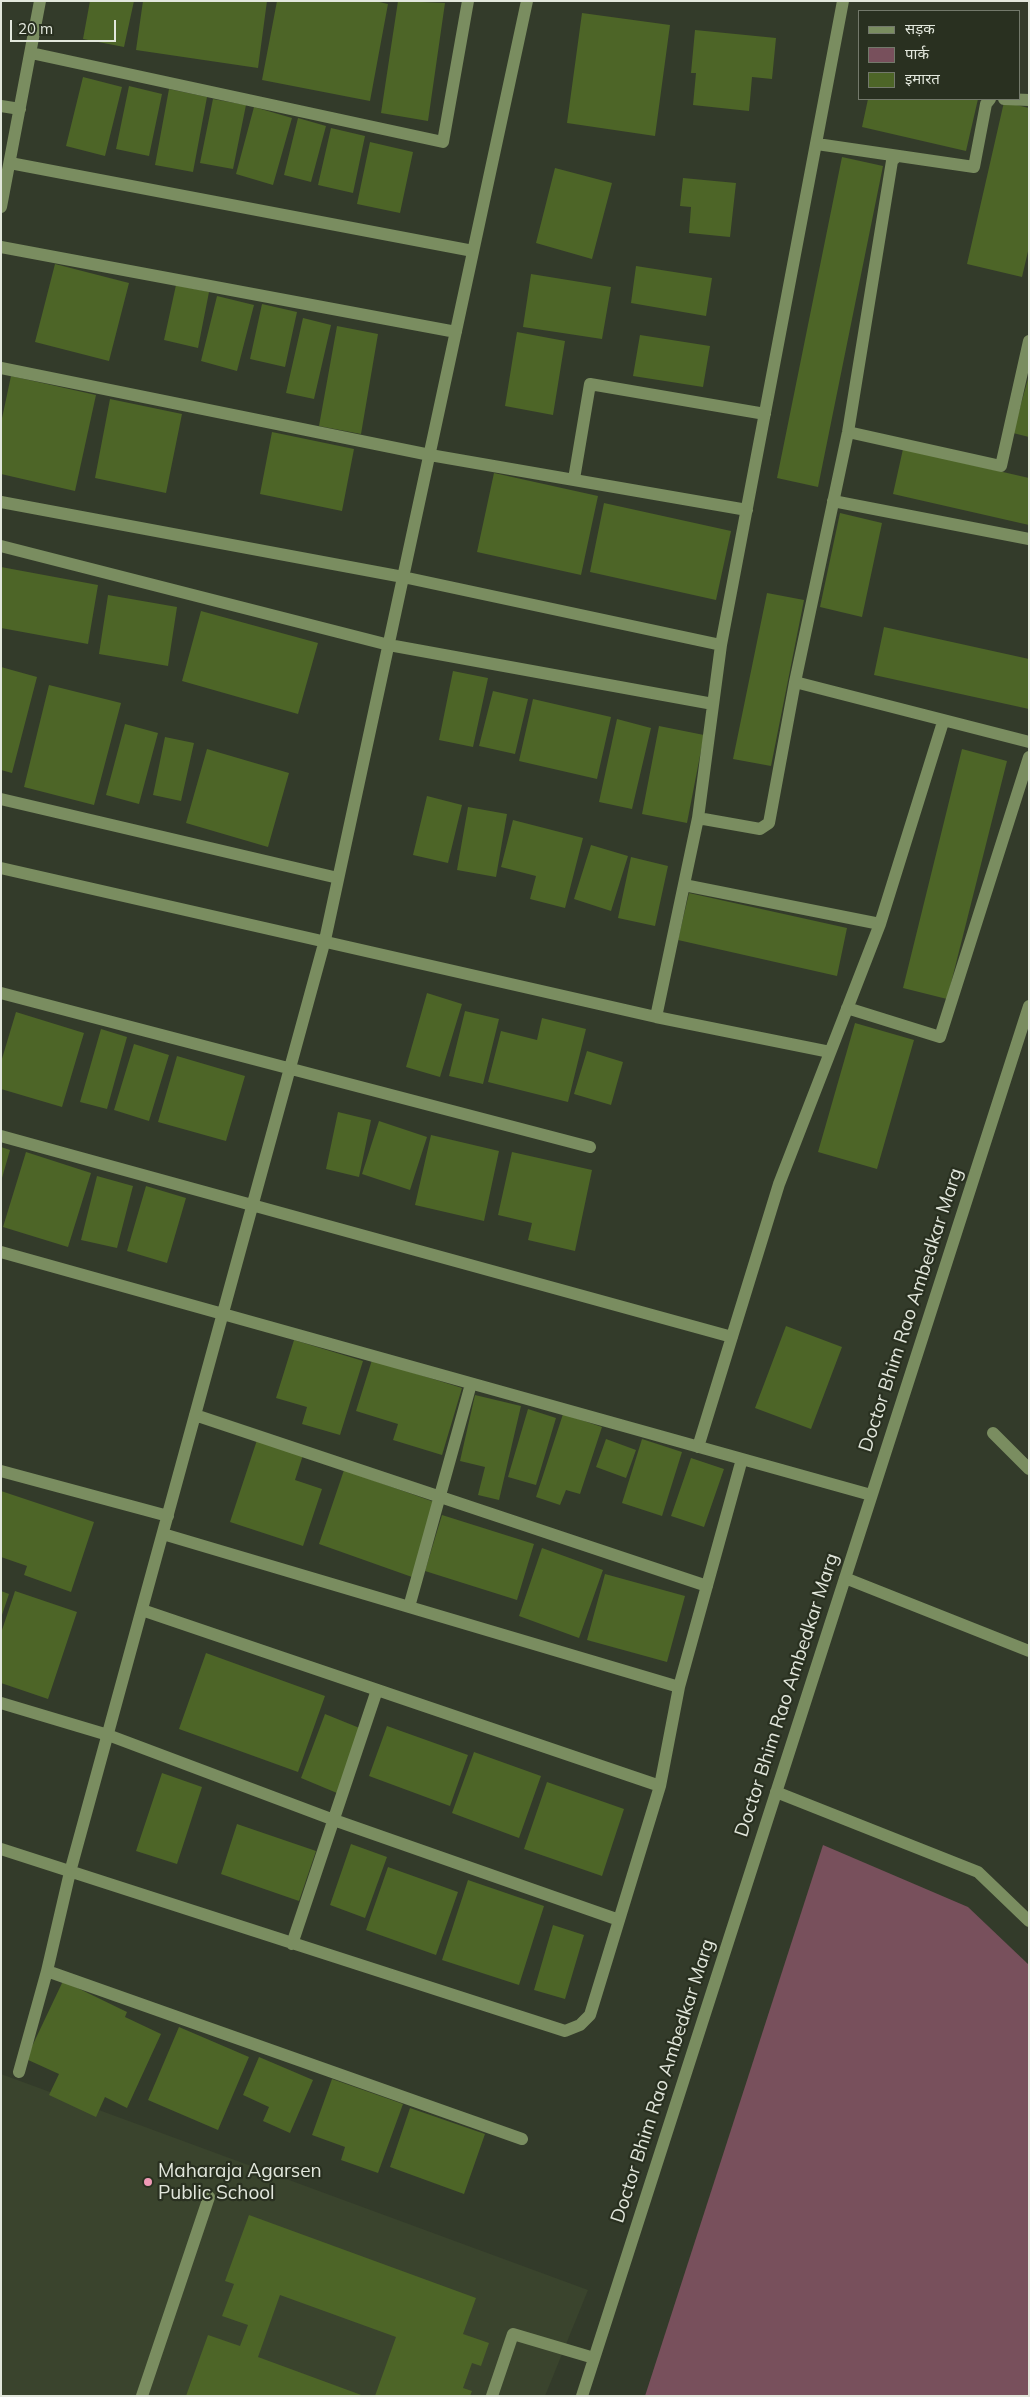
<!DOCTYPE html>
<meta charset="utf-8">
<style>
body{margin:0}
#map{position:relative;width:1030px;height:2397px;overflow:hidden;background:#333b2a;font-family:Mulish,"Noto Sans Devanagari",sans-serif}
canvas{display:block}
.frame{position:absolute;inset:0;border:2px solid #e2e7dc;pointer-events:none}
.legend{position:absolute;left:858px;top:10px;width:162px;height:90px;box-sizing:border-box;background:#293020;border:1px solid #73796b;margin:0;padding:6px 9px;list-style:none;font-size:15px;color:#e2e7dc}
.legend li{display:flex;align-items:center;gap:10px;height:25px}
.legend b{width:25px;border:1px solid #73796b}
.scale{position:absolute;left:10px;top:20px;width:106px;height:22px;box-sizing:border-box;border:2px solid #e2e7dc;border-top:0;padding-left:6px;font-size:15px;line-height:18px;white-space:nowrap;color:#e2e7dc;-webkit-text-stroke:4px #293020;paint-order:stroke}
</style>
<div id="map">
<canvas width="1030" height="2397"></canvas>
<div class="frame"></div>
<ul class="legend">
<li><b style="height:6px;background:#7a8d60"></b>सड़क</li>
<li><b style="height:14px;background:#78505c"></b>पार्क</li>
<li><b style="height:14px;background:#4d6527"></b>इमारत</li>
</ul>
<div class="scale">20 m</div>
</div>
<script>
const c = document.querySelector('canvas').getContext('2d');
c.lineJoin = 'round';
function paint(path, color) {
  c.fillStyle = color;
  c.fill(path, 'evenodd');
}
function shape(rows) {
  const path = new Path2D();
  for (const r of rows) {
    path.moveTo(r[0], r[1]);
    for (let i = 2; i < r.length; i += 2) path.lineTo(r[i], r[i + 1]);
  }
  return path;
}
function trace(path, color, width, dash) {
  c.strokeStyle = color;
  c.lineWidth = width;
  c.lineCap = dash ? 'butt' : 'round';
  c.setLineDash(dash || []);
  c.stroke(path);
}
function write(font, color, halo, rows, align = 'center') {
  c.font = font + ' Mulish,sans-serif';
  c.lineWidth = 4.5;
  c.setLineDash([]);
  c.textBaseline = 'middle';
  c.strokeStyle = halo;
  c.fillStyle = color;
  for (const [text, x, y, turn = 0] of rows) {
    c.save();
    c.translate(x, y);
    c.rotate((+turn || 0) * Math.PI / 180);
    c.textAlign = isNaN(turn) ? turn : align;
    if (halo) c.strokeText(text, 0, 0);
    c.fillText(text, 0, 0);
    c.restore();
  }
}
paint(shape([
 [1,2074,588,2290,545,2396,1,2396]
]), '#3a442d');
paint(shape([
 [823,1845,968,1907,1029,1965,1029,2396,645,2396]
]), '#78505c');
paint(shape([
 [90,1,134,1,124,47,83,39],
 [143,1,267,1,258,68,136,50],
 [277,1,375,1,388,4,370,101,262,80],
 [398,1,445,3,428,121,381,113],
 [582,13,670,25,655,136,567,123],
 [695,30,776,38,772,79,752,77,749,111,693,105,696,73,691,73],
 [83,77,122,87,105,156,66,146],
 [129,86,162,94,149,156,116,149],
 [169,89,207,97,193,172,155,165],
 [213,99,246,105,233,169,200,163],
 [868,99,978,99,966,151,862,127],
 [1004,102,1029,108,1029,247,1022,277,967,264],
 [254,107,292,118,273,185,236,174],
 [298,118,326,126,311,182,284,175],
 [331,128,365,136,353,193,318,185],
 [370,142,413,152,400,213,357,204],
 [842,157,883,166,818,487,777,478],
 [555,168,612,183,592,259,536,243],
 [683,178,736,183,730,237,689,233,691,207,680,206],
 [55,264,129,283,109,361,35,342],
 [636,266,712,278,706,316,631,303],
 [531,274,611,287,602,339,523,327],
 [176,285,209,292,198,348,164,340],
 [217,296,254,305,237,371,201,361],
 [262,304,297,312,285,367,250,359],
 [303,318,331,325,314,399,286,393],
 [337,326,378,334,361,434,319,426],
 [517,332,565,341,553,415,505,406],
 [640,335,710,346,703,387,633,376],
 [1029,375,1029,437,1013,433],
 [11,376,96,395,75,491,1,474,1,423],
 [110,399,182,414,166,493,95,478],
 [272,432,354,449,342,511,260,494],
 [903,449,1029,478,1029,525,893,494],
 [494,473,598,496,581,575,477,552],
 [604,503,731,531,716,600,590,572],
 [840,513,882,523,862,617,820,607],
 [1,567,98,585,88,644,1,628],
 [767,593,804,600,771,766,733,759],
 [108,595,177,607,168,666,99,654],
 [201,611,318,643,298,714,182,681],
 [884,627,1029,659,1029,709,874,675],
 [1,667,37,677,12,773,1,770],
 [453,671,488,678,473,747,439,740],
 [49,685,121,703,94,805,24,787],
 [493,691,528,699,515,754,479,746],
 [533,699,611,717,597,779,519,761],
 [617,719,651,728,632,809,599,802],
 [125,724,158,733,139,804,106,795],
 [659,726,704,735,687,823,642,814],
 [165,737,194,743,181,801,153,795],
 [207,749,289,773,268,847,186,823],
 [962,749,1007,761,947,999,903,988],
 [427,796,462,805,448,863,413,855],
 [468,807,507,814,496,877,457,870],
 [513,820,583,838,565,908,530,899,536,876,501,867],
 [591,845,628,856,611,911,574,899],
 [631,857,668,866,655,926,618,918],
 [689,893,847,928,837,976,678,940],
 [427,993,462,1004,440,1077,406,1067],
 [465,1011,499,1019,483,1084,449,1076],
 [16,1012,84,1033,62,1107,1,1089,1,1062],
 [542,1018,586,1029,568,1102,488,1082,501,1031,537,1040],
 [855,1023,914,1040,877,1169,818,1152],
 [101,1029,127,1037,107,1109,80,1102],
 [134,1044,169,1055,149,1121,114,1110],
 [587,1051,623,1062,611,1105,574,1094],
 [177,1056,245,1076,226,1141,158,1122],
 [338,1112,371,1120,359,1177,326,1169],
 [379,1121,427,1137,410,1190,362,1174],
 [431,1135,499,1151,484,1221,415,1205],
 [1,1147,10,1150,2,1178,1,1178],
 [26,1152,91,1173,68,1247,3,1227],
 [512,1152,592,1170,575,1251,528,1240,532,1223,498,1215],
 [97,1176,133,1186,117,1248,81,1240],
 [146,1186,186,1198,167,1263,127,1251],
 [786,1326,842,1347,811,1429,755,1408],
 [294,1340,363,1361,340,1435,302,1424,307,1407,276,1398],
 [372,1360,462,1388,442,1455,393,1440,398,1424,356,1411],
 [475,1395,521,1406,499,1500,478,1495,485,1467,460,1461],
 [528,1409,556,1418,536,1485,508,1477],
 [563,1414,602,1427,580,1494,566,1490,560,1505,536,1497],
 [606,1439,636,1450,626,1478,596,1467],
 [642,1439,682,1452,662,1516,622,1503],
 [257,1440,303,1455,295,1480,322,1489,303,1546,230,1522],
 [691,1458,724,1469,704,1527,671,1516],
 [344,1470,437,1503,412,1577,319,1544],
 [1,1491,94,1522,71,1592,24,1575,27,1566,1,1557],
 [442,1515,534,1544,517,1600,425,1571],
 [542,1548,603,1570,579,1638,519,1616],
 [605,1574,685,1596,667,1662,587,1640],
 [1,1591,9,1594,2,1615,1,1615],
 [15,1591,77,1612,48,1699,1,1683,1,1633],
 [206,1653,325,1696,298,1772,179,1729],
 [325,1714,362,1729,337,1793,301,1778],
 [387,1726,468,1755,450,1806,369,1776],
 [474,1752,541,1776,519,1838,452,1813],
 [162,1773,202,1787,177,1864,136,1851],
 [547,1782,624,1809,602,1876,524,1849],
 [237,1824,316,1851,299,1901,221,1874],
 [351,1844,387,1857,365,1918,330,1905],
 [388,1867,458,1892,436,1955,366,1930],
 [468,1880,544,1906,519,1985,442,1960],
 [553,1925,584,1935,565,1999,534,1990],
 [63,1981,127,2012,125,2017,161,2034,127,2108,105,2097,96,2117,49,2095,59,2074,26,2059],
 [179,2027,249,2057,218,2130,148,2100],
 [259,2057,313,2080,290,2133,263,2121,269,2107,243,2095],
 [332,2079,403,2104,378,2173,341,2160,345,2147,312,2135],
 [410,2108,485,2134,464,2194,390,2167],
 [249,2215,476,2298,463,2334,489,2343,481,2366,472,2363,463,2388,472,2391,470,2396,375,2396,396,2337,280,2295,258,2357,364,2396,186,2396,208,2335,240,2346,248,2325,222,2316,234,2284,225,2281]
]), '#4d6527');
trace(shape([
 [31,53,443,142,468,1],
 [1004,99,1029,100],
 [1,106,20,109],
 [817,144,974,167,986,104,990,99],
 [10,163,473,251],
 [1,207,40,1],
 [1,247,456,332],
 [1,368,430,455,747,510],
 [848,432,1001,466,1029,341],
 [574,479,590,384,765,414],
 [833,501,1029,539],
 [1,502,403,577,721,645],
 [1,546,389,645,713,704],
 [795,682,1029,742],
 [1,799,338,878],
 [698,818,760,829,769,823,795,682,848,432,892,161,896,157],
 [1,868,656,1017,830,1052],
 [684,885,880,924],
 [1,993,590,1147],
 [847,1008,940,1037,1029,757],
 [656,1017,698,818,721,645,843,1],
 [1,1136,732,1337],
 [1,1252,871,1495],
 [195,1415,707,1586],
 [993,1433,1029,1469],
 [698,1447,779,1184,880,924,943,722],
 [1,1471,168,1516],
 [163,1534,679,1687],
 [845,1578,1029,1651],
 [409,1607,471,1384],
 [142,1610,660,1786],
 [1,1703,108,1735,334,1820,619,1920],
 [776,1792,978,1872,1029,1921],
 [1,1849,565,2031,580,2025,590,2015,660,1786,679,1687,742,1459],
 [292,1944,377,1690],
 [47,1971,522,2139],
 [19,2072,47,1971,70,1872,325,940,527,1],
 [142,2396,209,2197],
 [492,2396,513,2334,594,2358],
 [582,2396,1029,1006]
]), '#7a8d60', 12);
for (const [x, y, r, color] of [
 [148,2182,5,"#f09ab6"]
]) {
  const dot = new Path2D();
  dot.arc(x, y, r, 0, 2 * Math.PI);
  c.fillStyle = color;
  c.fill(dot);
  trace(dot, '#293020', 2);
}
write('19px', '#e2e7dc', '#293020', [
 ["Doctor Bhim Rao Ambedkar Marg",911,1310,-72],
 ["Doctor Bhim Rao Ambedkar Marg",787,1695,-72],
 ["Doctor Bhim Rao Ambedkar Marg",663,2081,-72]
]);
write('19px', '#e2e7dc', '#293020', [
 ["Maharaja Agarsen",158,2171],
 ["Public School",158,2193]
], 'left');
</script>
